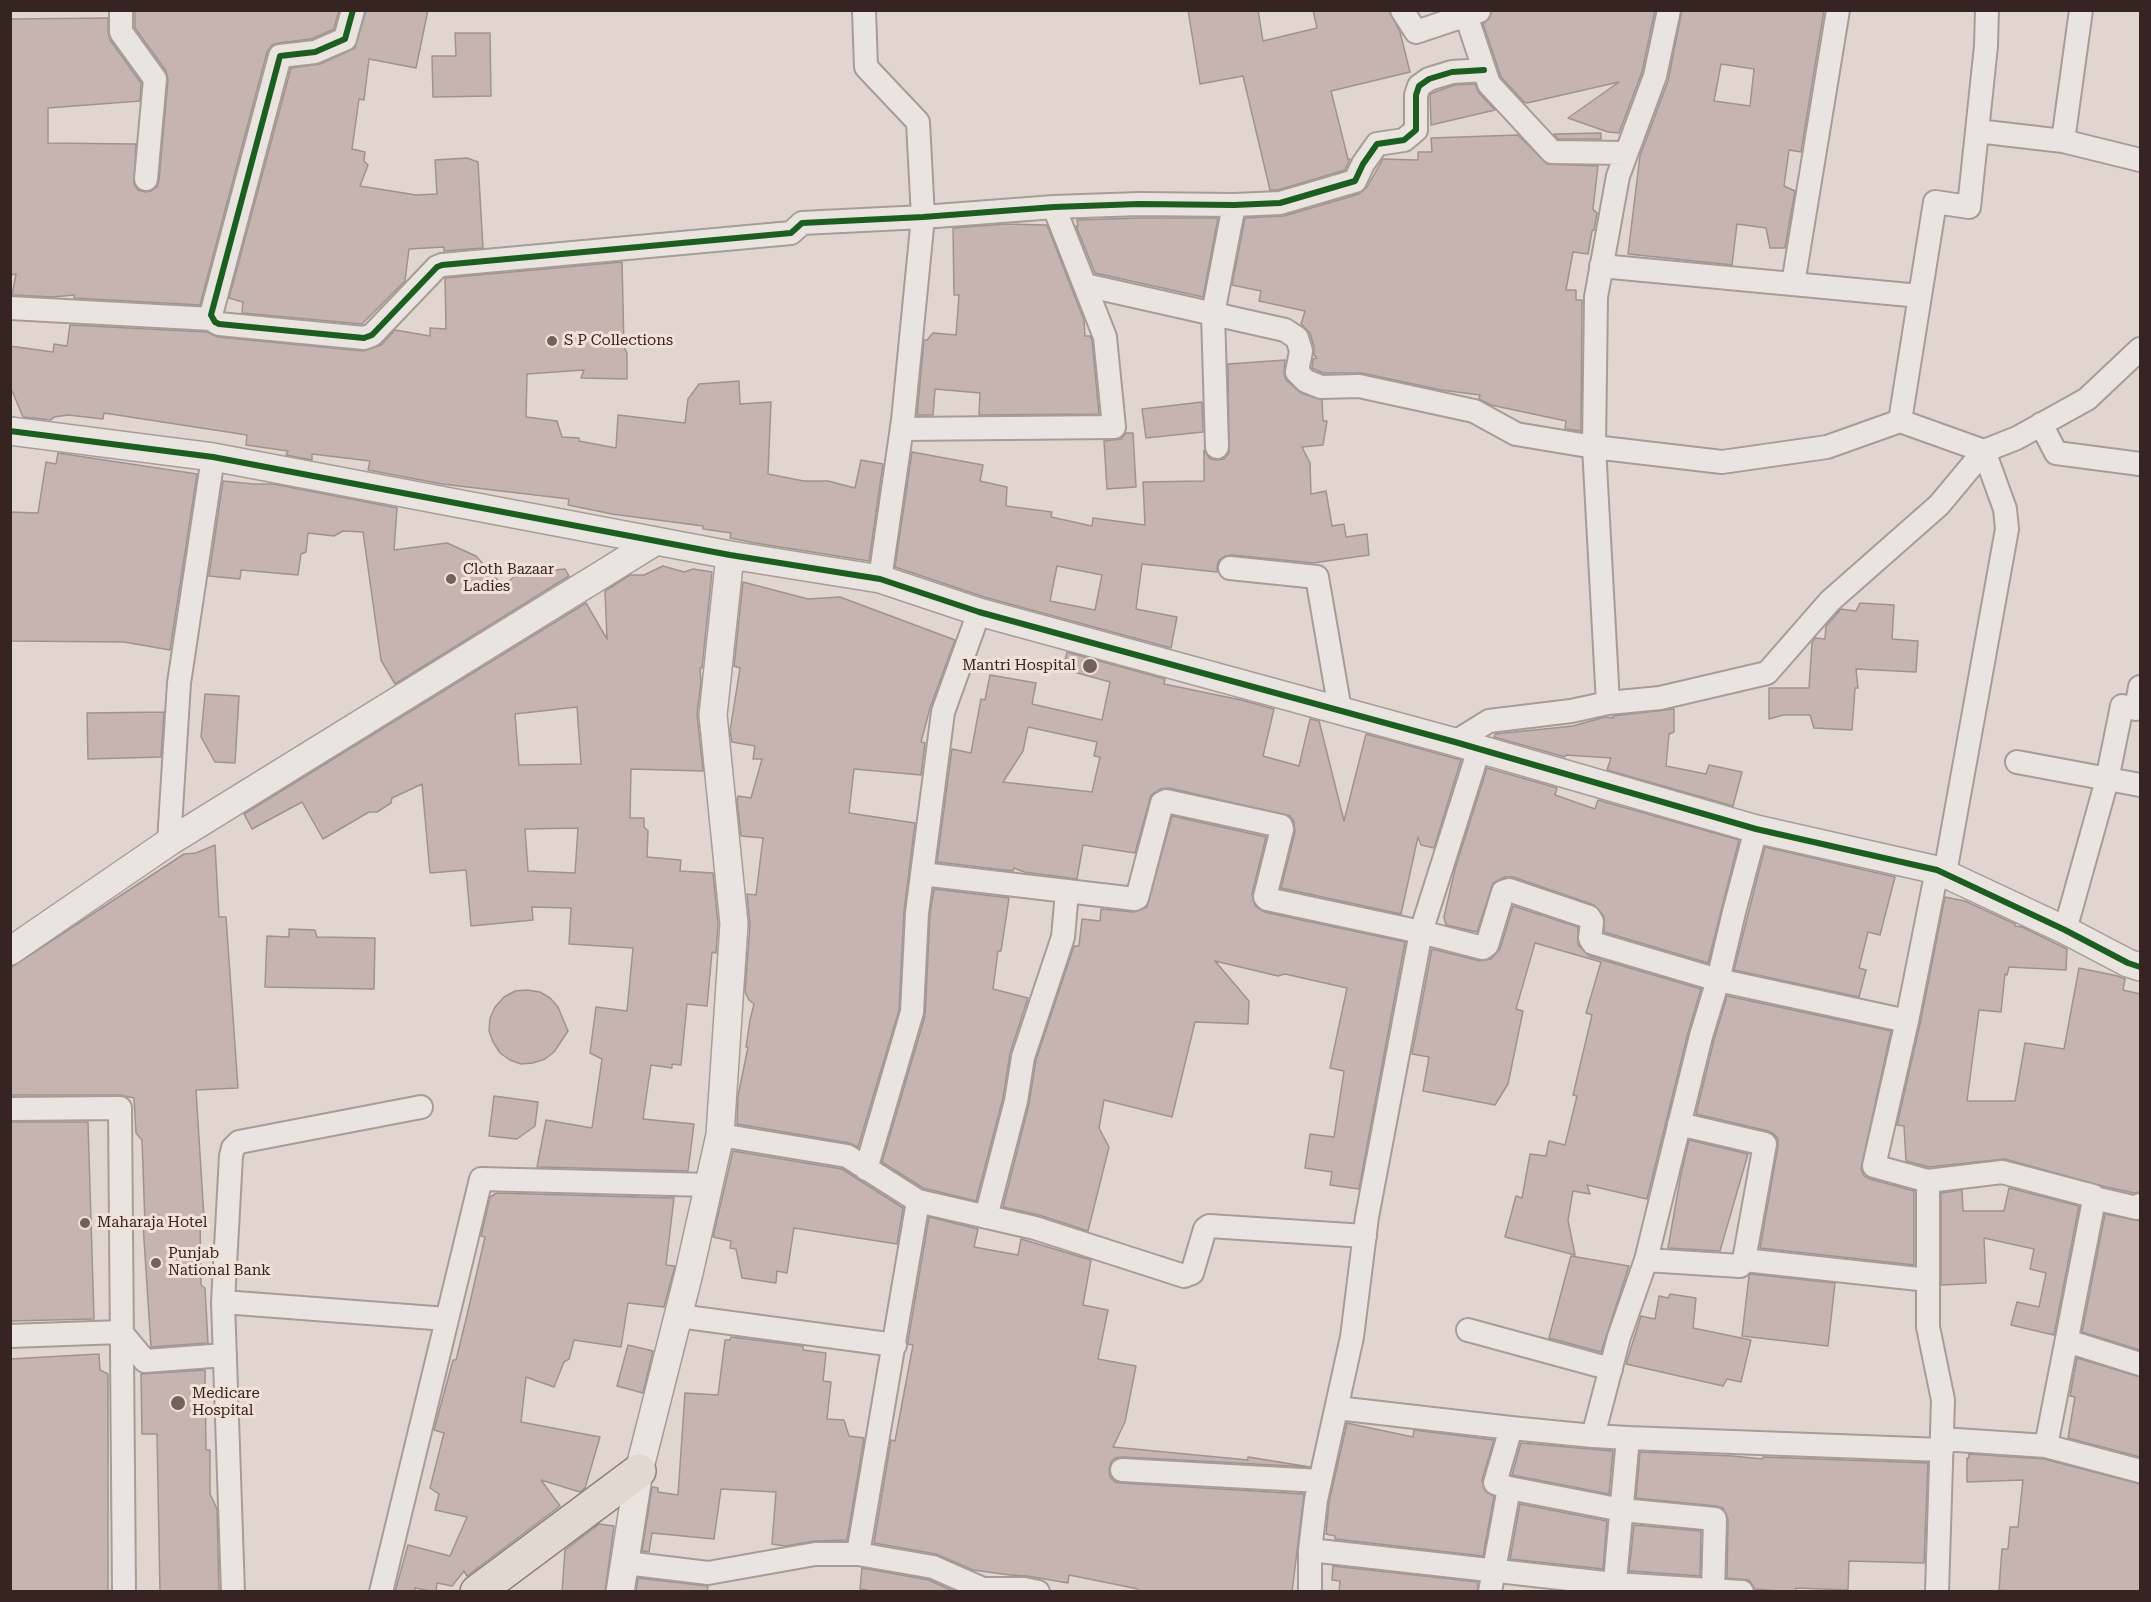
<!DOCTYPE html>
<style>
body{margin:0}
#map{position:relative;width:2151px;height:1602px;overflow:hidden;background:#e1d6cf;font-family:"Roboto Serif",serif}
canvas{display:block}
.frame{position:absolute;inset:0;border:12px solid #352421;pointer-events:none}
</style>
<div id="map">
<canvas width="2151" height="1602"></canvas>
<div class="frame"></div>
</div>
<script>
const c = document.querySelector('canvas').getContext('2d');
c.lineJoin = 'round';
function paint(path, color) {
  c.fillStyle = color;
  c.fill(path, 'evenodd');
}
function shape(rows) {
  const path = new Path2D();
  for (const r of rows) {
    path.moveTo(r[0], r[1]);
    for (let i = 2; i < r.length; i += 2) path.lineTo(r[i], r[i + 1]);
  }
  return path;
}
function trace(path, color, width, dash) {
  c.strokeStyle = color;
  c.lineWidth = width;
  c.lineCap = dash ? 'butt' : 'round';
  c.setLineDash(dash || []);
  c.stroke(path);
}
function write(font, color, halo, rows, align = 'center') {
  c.font = font + ' "Roboto Serif",serif';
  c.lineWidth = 6;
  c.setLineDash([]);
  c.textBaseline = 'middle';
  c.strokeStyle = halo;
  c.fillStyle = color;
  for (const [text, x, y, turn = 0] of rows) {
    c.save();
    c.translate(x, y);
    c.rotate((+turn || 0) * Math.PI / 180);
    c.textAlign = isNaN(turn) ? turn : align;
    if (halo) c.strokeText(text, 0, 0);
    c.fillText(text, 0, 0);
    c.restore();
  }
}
const building = shape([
 [135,10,339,10,334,29,311,39,278,43,272,45,267,52,200,305,74,298,74,295,53,297,12,295,16,274,10,275,10,19,108,18,108,32,110,40,141,83,140,101,48,108,48,143,136,144,134,184,138,190,145,192,151,191,157,187,159,180,168,80,166,71,135,28,135,10],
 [366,10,428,10,416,68,369,59,364,100,359,99,352,149,365,152,364,161,368,165,360,186,416,195,437,194,435,160,467,158,478,162,483,248,444,251,444,247,409,249,405,281,362,324,242,313,243,302,229,298,291,68,320,64,355,48,366,10],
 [1188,10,1258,10,1263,41,1317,28,1313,10,1389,10,1400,32,1410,72,1331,91,1348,159,1350,159,1345,170,1278,190,1270,190,1243,76,1200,84,1188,10],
 [1492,10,1655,10,1642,72,1619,133,1608,132,1568,118,1619,82,1527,103,1524,102,1501,77,1483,24,1489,19,1492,10],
 [1682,10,1824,10,1801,152,1789,150,1784,186,1795,191,1785,248,1770,248,1766,228,1737,224,1732,265,1628,254,1640,156,1668,81,1682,10],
 [1721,64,1754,69,1750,106,1714,101,1721,64],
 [455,33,490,33,491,96,433,97,432,56,456,56,455,33],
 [1475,84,1479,93,1495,110,1431,125,1430,94,1454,85,1475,84],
 [1601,133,1601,139,1558,139,1554,134,1601,133],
 [1518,135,1547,164,1598,166,1593,209,1597,213,1594,230,1592,231,1588,254,1573,252,1566,290,1576,290,1576,300,1582,300,1581,431,1565,429,1566,421,1491,405,1479,399,1480,395,1441,390,1362,373,1323,373,1314,369,1312,368,1313,359,1317,358,1314,355,1314,347,1310,333,1301,324,1305,311,1259,301,1261,291,1232,285,1245,218,1284,216,1359,194,1367,187,1383,159,1418,160,1418,152,1432,152,1431,138,1518,135],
 [1139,218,1218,218,1203,297,1095,273,1076,226,1078,226,1077,220,1139,218],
 [1005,224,1047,225,1084,320,1085,336,1090,336,1092,340,1099,414,979,415,980,393,935,389,933,415,917,415,924,340,927,340,933,333,956,335,959,295,954,295,953,228,1005,224],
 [622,262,624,347,627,353,627,379,581,378,584,370,527,374,526,417,557,421,562,437,579,438,579,441,616,448,618,415,685,423,688,399,699,384,739,381,740,404,771,402,768,474,804,481,828,481,855,488,861,460,883,464,869,561,755,543,730,538,731,533,703,529,703,526,612,514,568,505,569,499,442,484,368,470,370,461,312,454,312,460,286,455,288,451,246,445,247,435,104,413,103,419,68,415,54,417,51,420,23,417,10,386,10,346,53,352,54,344,67,346,70,325,207,332,218,337,363,351,381,345,395,330,430,336,430,328,446,329,445,278,622,262],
 [1285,360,1284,375,1287,381,1301,393,1322,400,1323,421,1327,421,1323,445,1302,447,1310,463,1311,494,1326,491,1332,526,1344,524,1346,537,1367,534,1369,555,1313,563,1231,555,1225,556,1219,560,1217,566,1217,572,1142,564,1136,609,1177,617,1171,648,984,597,895,567,912,452,983,465,980,481,1007,487,1006,506,1052,512,1051,517,1092,526,1093,518,1145,525,1143,482,1204,481,1204,450,1210,459,1217,460,1224,459,1229,453,1228,364,1285,360],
 [1057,566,1102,575,1095,610,1050,601,1057,566],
 [1202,402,1203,432,1146,438,1142,409,1202,402],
 [1126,433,1133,433,1136,487,1107,489,1104,441,1121,439,1126,433],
 [58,453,197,474,170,650,124,642,10,641,10,512,38,513,46,462,56,464,58,453],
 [223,481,253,484,273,484,397,508,394,550,447,543,476,556,503,586,517,574,565,569,569,576,395,684,381,660,363,532,343,531,334,536,308,533,306,552,301,554,298,575,241,570,240,579,209,576,223,481],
 [663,566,684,572,693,569,712,572,702,668,700,668,701,682,697,714,703,771,631,769,630,818,644,818,644,827,648,831,647,857,681,860,680,871,713,873,718,924,716,953,712,952,707,1006,687,1004,681,1065,672,1064,672,1068,651,1065,643,1119,694,1124,688,1171,537,1167,546,1120,592,1128,602,1059,590,1053,596,1007,627,1011,633,948,569,944,571,908,532,907,533,920,471,926,466,870,430,873,422,784,392,798,391,803,377,812,369,812,323,839,302,802,252,829,244,814,586,603,607,639,605,591,630,575,644,575,663,566],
 [577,707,581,764,519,765,515,714,577,707],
 [578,828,575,873,528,871,525,829,578,828],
 [743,582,808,599,840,597,955,640,930,708,921,742,925,743,921,775,854,769,849,813,915,823,904,912,899,1010,858,1147,849,1143,737,1124,738,1096,748,1047,746,1047,750,1020,754,1004,749,1000,745,992,750,925,747,894,756,895,763,838,741,836,737,800,738,796,751,798,762,759,753,759,755,746,732,742,730,731,740,668,734,666,743,582],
 [1860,603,1894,605,1892,639,1918,641,1916,672,1856,669,1858,688,1855,688,1852,730,1814,728,1810,715,1783,715,1769,719,1769,688,1809,688,1812,643,1815,638,1825,639,1826,626,1841,609,1856,611,1860,603],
 [1067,652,1165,679,1164,684,1241,700,1274,709,1263,756,1299,766,1310,719,1319,721,1344,821,1366,734,1461,760,1434,848,1421,845,1418,837,1401,914,1281,888,1295,832,1294,822,1290,816,1169,788,1160,789,1151,795,1135,853,1083,845,1077,879,1024,872,1014,868,1013,871,937,862,952,749,971,753,981,699,985,700,990,675,1036,683,1032,704,1102,720,1110,682,1063,669,1067,652],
 [1028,727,1097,742,1094,756,1100,757,1092,792,1003,782,1023,751,1028,727],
 [205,694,239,696,235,763,215,762,201,737,205,694],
 [1674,709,1674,732,1669,734,1666,766,1706,774,1709,765,1742,772,1733,806,1607,770,1611,758,1566,755,1565,757,1494,737,1495,734,1573,726,1605,717,1613,718,1613,716,1674,709],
 [164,712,161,757,88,759,87,713,164,712],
 [1487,768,1557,788,1555,795,1595,809,1598,800,1739,840,1708,963,1604,932,1604,916,1594,905,1513,877,1505,877,1493,883,1477,932,1446,925,1444,917,1455,869,1487,768],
 [1172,816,1266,837,1252,894,1255,906,1264,912,1405,942,1359,1189,1330,1185,1332,1172,1305,1168,1310,1134,1334,1137,1344,1071,1330,1068,1347,988,1285,974,1278,976,1215,961,1249,1001,1248,1024,1195,1022,1172,1117,1104,1100,1099,1128,1109,1147,1088,1231,1039,1215,1003,1207,1029,1104,1036,1060,1074,946,1079,946,1082,919,1100,921,1101,909,1134,912,1147,907,1172,816],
 [215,845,219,917,226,917,238,1088,196,1090,204,1218,200,1218,201,1285,205,1288,208,1343,151,1347,143,1224,145,1224,142,1140,136,1133,134,1098,120,1095,10,1095,10,968,184,854,196,853,215,845],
 [1765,847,1895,877,1880,935,1868,932,1859,968,1866,970,1859,997,1734,970,1765,847],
 [934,889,1009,898,1001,951,998,951,993,989,1028,998,1010,1053,1003,1098,976,1201,923,1188,882,1162,925,1016,930,914,934,889],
 [1945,897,1965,901,2015,924,2015,926,2022,927,2067,949,2066,970,2009,967,2007,975,2005,974,2001,1012,1979,1010,1967,1101,2015,1101,2025,1043,2064,1049,2079,968,2118,976,2125,979,2123,990,2140,994,2140,1192,2134,1193,2102,1186,2005,1159,1929,1167,1906,1161,1904,1126,1897,1125,1920,1024,1945,897],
 [1513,906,1578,927,1578,945,1589,956,1701,989,1688,1033,1647,1199,1587,1185,1590,1194,1573,1191,1568,1220,1575,1255,1505,1237,1516,1196,1522,1198,1530,1154,1546,1156,1549,1141,1565,1145,1577,1096,1573,1095,1592,1015,1586,1013,1601,962,1535,943,1516,1009,1523,1011,1508,1084,1495,1105,1423,1091,1429,1057,1412,1054,1432,949,1480,961,1491,959,1500,949,1513,906],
 [289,929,315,930,317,937,375,938,374,989,265,987,267,936,289,937,289,929],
 [527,990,540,992,550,998,558,1007,568,1031,554,1052,545,1059,533,1063,521,1064,510,1060,500,1053,493,1042,489,1031,490,1018,495,1007,504,997,515,991,527,990],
 [1727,996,1891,1031,1861,1169,1864,1176,1870,1179,1914,1191,1914,1265,1760,1248,1778,1146,1778,1139,1774,1134,1768,1131,1696,1114,1714,1040,1727,996],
 [494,1096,538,1102,535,1126,517,1139,489,1136,494,1096],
 [10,1122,88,1122,94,1319,10,1321,10,1122],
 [1689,1140,1748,1154,1720,1251,1668,1248,1681,1174,1689,1140],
 [733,1151,842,1169,903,1208,897,1244,794,1228,787,1273,777,1271,776,1283,742,1278,736,1249,730,1248,731,1241,713,1237,733,1151],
 [2009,1188,2079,1206,2054,1335,2011,1325,2017,1302,2039,1307,2046,1273,2030,1269,2034,1249,1984,1238,1986,1283,1941,1285,1941,1193,1962,1190,1963,1211,2004,1211,2009,1188],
 [497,1193,674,1198,666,1265,675,1266,664,1307,628,1303,621,1347,574,1340,569,1359,564,1362,554,1387,526,1377,521,1422,600,1437,585,1488,580,1492,541,1480,560,1506,467,1576,464,1571,452,1586,437,1583,436,1592,415,1588,415,1592,395,1592,408,1545,450,1556,467,1517,435,1510,439,1494,430,1488,444,1433,434,1430,453,1360,456,1360,468,1311,485,1237,481,1236,490,1197,497,1193],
 [2105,1214,2140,1221,2140,1350,2082,1332,2105,1214],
 [929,1217,978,1229,974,1247,1018,1255,1021,1239,1091,1260,1083,1305,1108,1310,1098,1359,1136,1366,1125,1422,1113,1447,1248,1460,1248,1457,1310,1467,1123,1457,1115,1458,1111,1462,1109,1469,1110,1477,1115,1482,1121,1483,1304,1494,1292,1592,1138,1592,1138,1589,1069,1575,1068,1583,1027,1576,1010,1575,973,1570,936,1554,874,1543,891,1440,895,1441,913,1345,908,1344,908,1342,929,1217],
 [1571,1256,1629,1266,1601,1352,1549,1338,1571,1256],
 [1750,1274,1835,1283,1828,1346,1742,1336,1749,1276,1750,1274],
 [1670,1294,1696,1298,1693,1328,1751,1340,1741,1382,1727,1379,1723,1386,1626,1364,1641,1316,1655,1319,1659,1296,1668,1298,1670,1294],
 [731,1337,803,1346,803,1350,826,1353,823,1381,831,1382,827,1419,844,1420,849,1436,864,1438,847,1540,815,1541,785,1546,772,1544,776,1492,721,1489,714,1539,652,1533,649,1552,642,1551,652,1487,658,1488,658,1492,678,1495,685,1393,718,1395,725,1340,730,1340,731,1337],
 [628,1345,653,1351,643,1393,617,1386,628,1345],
 [99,1354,100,1370,108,1374,108,1592,10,1592,10,1359,99,1354],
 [2077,1358,2140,1377,2140,1457,2068,1438,2075,1397,2070,1396,2077,1358],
 [205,1370,206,1450,210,1450,210,1494,217,1509,219,1592,160,1592,157,1434,142,1434,141,1374,205,1370],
 [1347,1423,1413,1437,1414,1430,1494,1440,1482,1480,1485,1491,1494,1497,1483,1556,1335,1539,1335,1536,1326,1534,1329,1502,1347,1423],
 [1521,1443,1613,1451,1609,1494,1512,1475,1521,1443],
 [1640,1452,1733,1456,1762,1459,1763,1457,1928,1463,1924,1563,1849,1561,1848,1590,1796,1588,1795,1592,1792,1592,1755,1589,1749,1580,1727,1578,1728,1519,1723,1508,1716,1506,1636,1498,1640,1452],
 [1969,1454,2044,1459,2140,1484,2140,1592,2030,1592,1999,1590,2002,1549,2008,1549,2010,1527,2018,1527,2023,1480,1967,1482,1967,1458,1969,1458,1969,1454],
 [1520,1504,1607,1521,1603,1569,1510,1559,1520,1504],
 [599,1524,614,1526,605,1592,562,1592,565,1550,599,1524],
 [1634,1525,1701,1531,1700,1576,1629,1571,1634,1525],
 [1333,1566,1478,1582,1477,1592,1339,1592,1340,1581,1332,1580,1333,1566],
 [862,1568,929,1580,955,1592,867,1592,867,1590,860,1589,862,1568],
 [638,1578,708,1586,707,1592,636,1592,638,1578]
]);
paint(building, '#c5b4b0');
trace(building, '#a1928e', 1.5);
const minor = shape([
 [121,10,121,32,155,79,146,179],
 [353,10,345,39,315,52,280,56,211,315,215,322,219,324,364,338,372,335,437,267,442,265,791,233,802,223,923,217,1054,207,1139,204,1234,205,1280,203,1355,181,1363,164,1377,144,1404,140,1416,130,1416,95,1419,86,1429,79,1452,72,1484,70],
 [864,10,866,67,918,122,923,217,903,420,880,579],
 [1402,10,1416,32,1479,11],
 [1466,15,1489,84,1552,152,1626,153],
 [1977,131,2063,141,2081,10],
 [2063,141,2140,160],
 [1601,266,1920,296],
 [1793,284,1838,10],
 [1085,285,1285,330,1297,338,1301,351,1297,372,1306,381,1321,387,1359,386,1474,411,1516,434,1594,447,1722,462,1827,447,1900,421,1984,451,2005,509,2007,529,1945,873],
 [10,308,212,319],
 [1900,421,1935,202,1969,207,1986,46,1987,10],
 [2041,424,2056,453,2140,464],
 [902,429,1114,427,1105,337,1054,207],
 [1217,447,1213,314,1234,205],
 [1230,568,1317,577,1340,710],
 [1608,703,1594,447,1596,297,1618,176,1655,76,1669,10],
 [1455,742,1489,721,1571,711,1608,703,1660,698,1767,673,1830,601,1939,505,1984,451,2017,438,2087,399,2140,349],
 [2017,762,2140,785],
 [169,842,179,683,213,457],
 [1937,870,1907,1021,1874,1166,1928,1181,1928,1327,1943,1400,1937,1592],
 [922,874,1135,899,1137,898,1162,803,1166,801,1281,826,1282,829,1265,897,1267,899,1421,932,1483,948,1487,945,1503,892,1509,890,1589,917,1592,922,1590,938,1593,943,1718,980,1907,1021],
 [2065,930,2107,780,2122,706,2136,709,2140,687],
 [10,1109,120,1108,124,1592],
 [720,1135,847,1156,918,1201,1035,1228,1184,1276,1192,1273,1205,1229,1209,1226,1365,1236],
 [866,1169,912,1012,917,913,943,712,979,612],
 [1928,1181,2002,1172,2093,1196,2094,1200,2046,1446,1942,1439],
 [2094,1198,2137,1208,2140,1205],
 [986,1217,1016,1101,1023,1057,1063,937,1067,892],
 [1646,1260,1740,1266,1744,1260,1765,1144,1679,1124],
 [1744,1260,1928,1280],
 [223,1302,231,1156,233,1148,239,1142,421,1107],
 [679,1316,895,1345],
 [1468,1330,1611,1369],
 [10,1336,121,1332,145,1361,225,1355],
 [2067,1341,2140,1364],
 [1337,1408,1511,1428],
 [1628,1438,1942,1450],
 [2046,1446,2140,1471],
 [1122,1470,1320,1481],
 [1509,1488,1622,1510,1715,1519,1713,1592],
 [1310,1550,1614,1584,1742,1592],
 [858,1554,918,1201],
 [626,1563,708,1573,815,1554,858,1554,933,1567,983,1589,1024,1589,1038,1592],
 [233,1592,223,1302,447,1319],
 [381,1592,481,1179,709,1185],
 [1310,1592,1310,1550,1316,1500,1352,1337,1367,1217,1421,932,1479,749],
 [1490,1592,1509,1488,1495,1483,1511,1428,1593,1436],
 [1614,1592,1628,1438,1593,1436,1619,1337,1646,1260,1701,1036,1718,980,1734,912,1756,829]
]);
const tertiary = shape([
 [10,431,213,457,730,555,880,579,979,612,1455,742,1756,829,1937,870,2065,930,2128,963,2140,967],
 [10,951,169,842,656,541],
 [620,1592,639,1471,689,1273,720,1135,734,924,713,715,730,555]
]);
const primary = shape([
 [477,1592,639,1471]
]);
trace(minor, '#a79c98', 26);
trace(tertiary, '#a79c98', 30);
trace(primary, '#8d827e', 36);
trace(minor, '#eae4e0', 22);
trace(tertiary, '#eae4e0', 27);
trace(primary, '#e2d8d2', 33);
trace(shape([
 [353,10,345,39,315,52,280,56,211,315,215,322,219,324,364,338,372,335,437,267,442,265,791,233,802,223,923,217,1054,207,1139,204,1234,205,1280,203,1355,181,1363,164,1377,144,1404,140,1416,130,1416,95,1419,86,1429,79,1452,72,1484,70],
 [10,431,213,457,730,555,880,579,979,612,1455,742,1756,829,1937,870,2065,930,2128,963,2140,967]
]), '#1b5e20', 6);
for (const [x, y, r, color] of [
 [552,341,6,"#71625e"],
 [451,579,6,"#71625e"],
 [1090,666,8,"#71625e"],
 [85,1223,6,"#71625e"],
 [156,1263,6,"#71625e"],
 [178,1403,8,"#71625e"]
]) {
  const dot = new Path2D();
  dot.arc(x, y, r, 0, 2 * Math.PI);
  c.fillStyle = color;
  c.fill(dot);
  trace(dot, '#f2e1d6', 2);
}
write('15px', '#352421', '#f2e1d6', [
 ["S P Collections",564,341],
 ["Cloth Bazaar",463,570],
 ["Ladies",463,587],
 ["Mantri Hospital",1076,666,"right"],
 ["Maharaja Hotel",97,1223],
 ["Punjab",168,1254],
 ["National Bank",168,1271],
 ["Medicare",192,1394],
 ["Hospital",192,1411]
], 'left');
</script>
